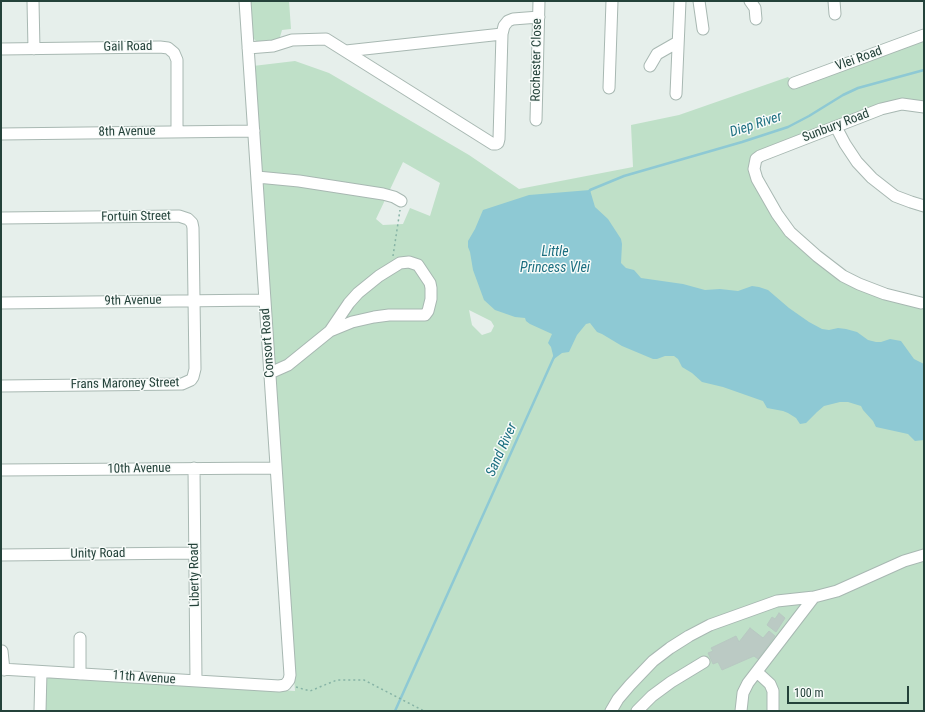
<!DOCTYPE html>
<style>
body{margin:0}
#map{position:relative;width:925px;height:712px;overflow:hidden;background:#e6efeb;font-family:"Roboto Condensed",sans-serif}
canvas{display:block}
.frame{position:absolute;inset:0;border:2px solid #24423a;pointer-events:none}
.scale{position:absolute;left:787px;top:686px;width:122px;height:18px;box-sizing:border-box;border:2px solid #24423a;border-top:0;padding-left:5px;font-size:12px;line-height:14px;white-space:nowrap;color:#24423a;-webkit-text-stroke:3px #f7fbf9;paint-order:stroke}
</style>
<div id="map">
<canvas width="925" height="712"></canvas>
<div class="frame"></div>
<div class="scale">100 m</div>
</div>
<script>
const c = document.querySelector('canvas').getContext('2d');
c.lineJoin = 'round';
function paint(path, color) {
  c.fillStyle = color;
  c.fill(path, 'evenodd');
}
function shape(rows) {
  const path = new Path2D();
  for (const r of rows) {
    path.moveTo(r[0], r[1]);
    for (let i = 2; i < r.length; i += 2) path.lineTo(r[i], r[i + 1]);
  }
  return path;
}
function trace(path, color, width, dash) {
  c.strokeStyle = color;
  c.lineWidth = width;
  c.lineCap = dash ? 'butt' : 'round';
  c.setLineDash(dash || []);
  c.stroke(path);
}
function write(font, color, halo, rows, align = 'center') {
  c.font = font + ' "Roboto Condensed",sans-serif';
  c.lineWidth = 3;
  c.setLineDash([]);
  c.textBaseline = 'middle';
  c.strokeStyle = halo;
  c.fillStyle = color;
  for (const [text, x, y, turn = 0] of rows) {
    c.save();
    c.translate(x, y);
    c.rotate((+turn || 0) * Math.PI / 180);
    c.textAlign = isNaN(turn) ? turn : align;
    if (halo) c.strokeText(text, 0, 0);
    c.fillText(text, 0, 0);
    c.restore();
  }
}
paint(shape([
 [249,1,289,1,291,29,282,30,280,37,277,40,259,43,256,41,252,37],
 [924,35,924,103,914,101,754,164,777,214,843,276,924,303,924,711,44,711,46,680,49,677,295,691,253,66,295,61,329,73,469,155,519,189,633,167,631,125,679,115,788,77,794,83],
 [403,162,440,183,430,216,410,208,403,224,383,225,376,219],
 [469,310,491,321,494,326,491,332,482,335,472,325]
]), '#bfe0c8');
paint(shape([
 [590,190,595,207,608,219,621,239,622,244,621,263,626,268,634,270,641,278,683,284,705,290,720,289,738,291,752,286,759,287,768,290,789,308,809,322,822,329,829,330,838,328,846,329,857,332,868,340,876,342,881,342,890,339,901,341,914,359,924,364,924,440,915,441,908,434,876,427,873,421,863,410,861,406,848,402,840,402,824,406,817,412,806,423,800,424,796,418,788,413,783,411,767,408,763,401,760,400,723,387,702,382,692,373,682,367,678,359,674,356,665,356,657,359,653,359,622,346,602,334,597,332,590,323,586,324,577,335,569,352,562,353,554,359,551,347,548,343,552,334,530,324,526,321,525,318,515,317,495,310,484,300,473,270,470,252,468,247,468,241,475,229,483,210,529,195]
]), '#8ec9d4');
trace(shape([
 [588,193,590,190,624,176,742,142,788,127,809,116,843,95,858,88,924,70],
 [395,711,554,357]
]), '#8ec9d4', 2.5);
const building = shape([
 [779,613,785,618,776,632,767,625,772,617,775,619,779,613],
 [750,628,763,638,769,631,775,636,758,659,754,656,722,670,718,662,713,664,708,653,713,651,711,648,736,636,739,642,750,628]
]);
paint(building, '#bbcac4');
trace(building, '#b8c9c2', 1);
const minor = shape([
 [33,1,34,49],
 [699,1,703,29],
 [750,1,755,8,756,19],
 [834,1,835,14],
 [248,48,273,46,292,40,326,39,493,144,496,144,498,143,499,139,502,34,504,26,508,21,513,19,539,17],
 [1,49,160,47,168,48,174,53,177,60,177,131],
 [346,51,502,34],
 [650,66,657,54,678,42],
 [794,83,924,35],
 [609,88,612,1],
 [676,94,680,1],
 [536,120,539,1],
 [836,127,845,144,857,162,872,178,895,196,911,202,924,206],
 [1,134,254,131],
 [257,177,299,181,383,194,394,197,401,201],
 [1,218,179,216,188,219,192,223,193,228,195,369,193,377,191,380,182,384,1,386],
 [1,303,265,300],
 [921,303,885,294,859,284,843,276,817,256,790,232,777,214,757,179,754,169,756,159,760,156,881,109,902,104,924,107],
 [270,373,288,365,330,331,349,303,358,293,379,276,400,263,409,262,418,265,430,283,431,288,431,299,428,311,425,315,389,315,374,317,352,322,330,331],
 [194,468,196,681],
 [1,470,276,468],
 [1,555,195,553],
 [2,651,4,670],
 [1,669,279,686,285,685,289,680,290,675,245,1],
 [757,672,770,684,773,691,773,711],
 [80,674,80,638],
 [40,711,41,672],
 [611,711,618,699,630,685,653,661,670,648,689,636,710,625,777,601,814,597,837,591,904,561,924,555],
 [637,711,652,696,671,682,704,662],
 [741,711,743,693,748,683,814,597]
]);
trace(minor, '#a8b8b2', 13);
trace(shape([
 [393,256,400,210],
 [296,687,310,691,337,680,364,680,424,711]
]), '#86b3a5', 1.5, [2, 3]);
trace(minor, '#fff', 11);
write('13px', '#24423a', '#f7fbf9', [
 ["Gail Road",128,47,-1],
 ["Vlei Road",859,59,-20],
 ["Rochester Close",537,60,-89],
 ["Sunbury Road",836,126,-21],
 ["8th Avenue",127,132,-1],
 ["Fortuin Street",136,217,-1],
 ["9th Avenue",133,301,-1],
 ["Consort Road",268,343,-94],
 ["Frans Maroney Street",125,384,-1],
 ["10th Avenue",139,469,-1],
 ["Unity Road",98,554,-1],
 ["Liberty Road",195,575,-91],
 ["11th Avenue",144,678,4]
]);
write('italic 14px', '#1c6f80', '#f7fbf9', [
 ["Diep River",756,125,-18],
 ["Little",555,252],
 ["Princess Vlei",555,268],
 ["Sand River",502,450,-66]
]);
</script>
